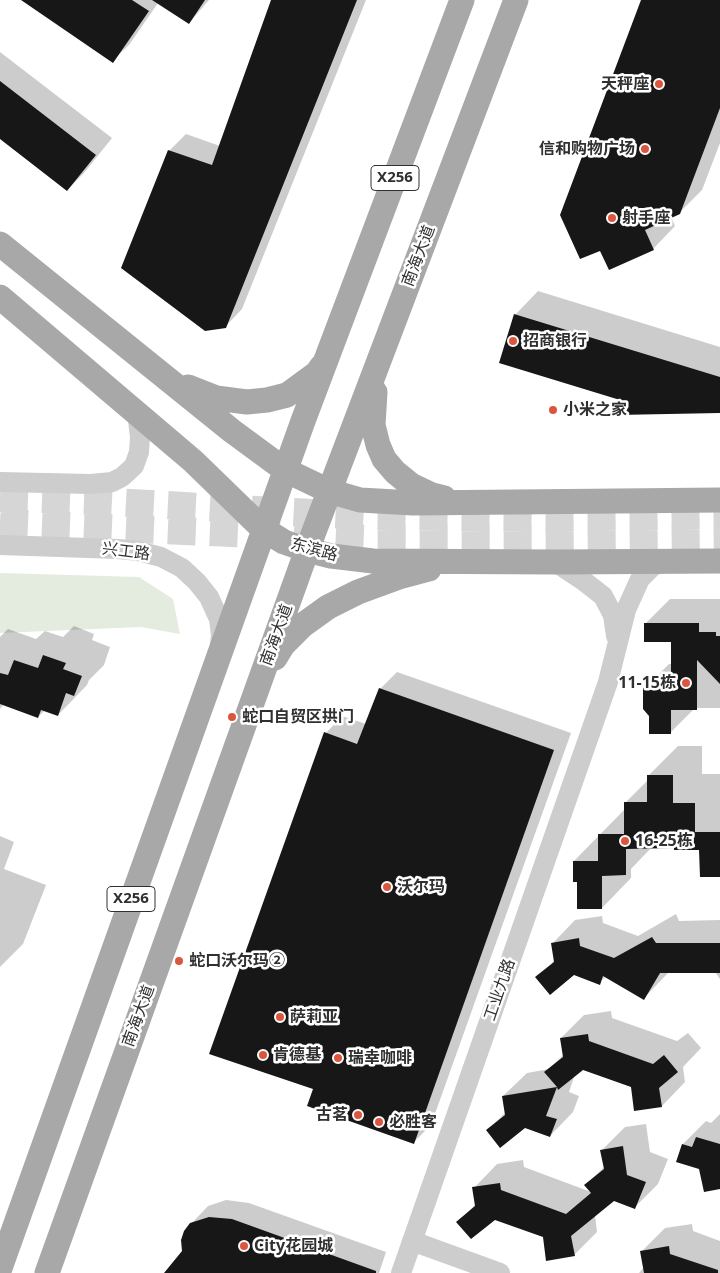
<!DOCTYPE html>
<meta charset="utf-8">
<style>
body{margin:0}
canvas{display:block;background:#fff}
</style>
<canvas width="720" height="1273"></canvas>
<script>
const c = document.querySelector('canvas').getContext('2d');
c.lineJoin = 'round';
function paint(path, color) {
  c.fillStyle = color;
  c.fill(path, 'evenodd');
}
function shape(rows) {
  const path = new Path2D();
  for (const r of rows) {
    path.moveTo(r[0], r[1]);
    for (let i = 2; i < r.length; i += 2) path.lineTo(r[i], r[i + 1]);
  }
  return path;
}
function trace(path, color, width, dash) {
  c.strokeStyle = color;
  c.lineWidth = width;
  c.lineCap = dash ? 'butt' : 'round';
  c.setLineDash(dash || []);
  c.stroke(path);
}
function write(font, color, halo, rows, align = 'center') {
  c.font = font + ' "Noto Sans","Noto Sans SC",sans-serif';
  c.lineWidth = 5;
  c.setLineDash([]);
  c.textBaseline = 'middle';
  c.strokeStyle = halo;
  c.fillStyle = color;
  for (const [text, x, y, turn = 0] of rows) {
    c.save();
    c.translate(x, y);
    c.rotate((+turn || 0) * Math.PI / 180);
    c.textAlign = isNaN(turn) ? turn : align;
    if (halo) c.strokeText(text, 0, 0);
    c.fillText(text, 0, 0);
    c.restore();
  }
}
paint(shape([
 [0,573,139,577,173,599,180,634,141,627,0,633]
]), '#e3ecdf');
paint(shape([
 [23,0,209,0,189,23,158,3,129,45,112,61],
 [273,0,366,0,242,309,225,327,169,151,186,134,220,146],
 [642,0,720,0,720,143,702,190,679,213,671,217,675,226,653,249,609,268],
 [0,52,112,138,84,173,67,190,0,138],
 [538,291,720,347,720,413,622,400,515,315],
 [670,599,720,599,720,708,695,708,670,733,650,715,644,689,669,664,672,664,672,641,645,624],
 [74,626,94,634,92,640,110,647,104,665,89,680,87,685,58,715,45,710,38,717,4,704,0,709,0,637,8,629,36,639,45,631,63,637],
 [397,672,571,733,431,1125,414,1142,314,1089,211,1053,326,733,342,716,366,724,380,689],
 [678,746,702,746,702,774,720,774,720,876,701,849,652,847,631,869,631,878,602,908,578,881,574,861,625,809,625,803,648,780,648,776],
 [0,836,14,842,4,869,46,885,23,944,0,967],
 [676,914,679,921,720,920,720,979,715,972,669,972,644,998,606,976,599,983,574,974,537,978,555,960,552,944,575,920,602,916,603,923,638,936],
 [611,1011,612,1018,677,1041,688,1033,701,1048,683,1067,685,1082,662,1106,635,1110,632,1086,582,1069,575,1074,569,1092,579,1096,573,1112,550,1136,525,1127,488,1130,506,1112,503,1096,527,1073,549,1069,564,1054,561,1038,584,1015],
 [720,1114,720,1188,700,1168,683,1144,706,1121,711,1123],
 [646,1124,650,1152,668,1159,658,1184,635,1207,613,1199,595,1215,597,1232,574,1255,544,1236,495,1218,458,1222,476,1204,474,1188,497,1164,523,1160,524,1167,591,1192,586,1185,604,1167,602,1150,625,1127],
 [226,1200,249,1203,386,1252,379,1273,165,1273,183,1252,191,1224,208,1206],
 [692,1224,693,1231,720,1241,720,1273,639,1273,644,1267,642,1251,665,1228]
]), '#0003');
paint(shape([
 [21,0,132,0,149,11,113,63],
 [152,0,205,0,189,24],
 [271,0,357,0,226,328,205,331,121,268,168,150,212,165],
 [641,0,720,0,720,108,680,214,645,230,654,250,609,270,600,251,580,259,560,215],
 [0,81,96,155,67,191,0,139],
 [514,314,720,377,720,413,616,415,620,400,499,363],
 [644,623,699,623,699,632,716,632,716,636,720,636,720,684,697,660,697,710,671,710,671,734,649,734,649,716,643,709,643,688,671,688,671,642,644,642],
 [43,655,66,663,63,669,82,676,74,696,66,693,58,716,41,710,38,718,0,704,0,673,8,675,14,660,38,668],
 [379,688,554,750,414,1144,307,1106,313,1089,209,1054,324,732,357,744],
 [647,775,673,775,673,803,695,803,695,832,720,832,720,877,700,877,699,850,674,850,674,848,626,849,626,875,602,876,602,909,577,909,577,882,573,882,573,861,598,861,598,834,624,834,624,802,647,802],
 [652,937,656,943,720,943,720,973,660,973,644,1000,603,976,600,985,574,975,550,995,535,977,554,962,551,943,579,938,580,946,614,958],
 [588,1034,589,1041,653,1064,664,1055,678,1072,659,1088,662,1107,634,1111,631,1087,583,1070,558,1090,557,1087,546,1116,557,1119,550,1137,525,1128,500,1148,486,1130,505,1115,502,1096,557,1087,544,1072,563,1057,560,1038],
 [696,1137,720,1144,720,1189,704,1192,699,1169,676,1162,682,1144,692,1147],
 [623,1146,627,1175,646,1182,635,1209,614,1201,571,1236,575,1256,546,1261,543,1237,495,1220,471,1239,456,1222,475,1206,472,1187,500,1183,501,1190,566,1214,591,1193,584,1185,604,1169,600,1150],
 [209,1217,232,1219,376,1271,376,1273,164,1273,182,1251,181,1240,184,1231,190,1223],
 [669,1246,670,1254,718,1270,718,1273,644,1273,640,1251]
]), '#171717');
trace(shape([
 [0,498,93,501,368,516,550,518,720,515],
 [0,523,368,539,553,539,720,537]
]), '#d6d6d6', 28, [28, 14]);
trace(shape([
 [0,482,91,484,112,482,122,477,134,466,139,452,140,437,137,412],
 [0,545,118,549,138,551,161,557,182,568,197,582,209,597,219,619,221,635,220,645],
 [555,562,585,582,603,596,613,615,616,636],
 [412,1241,500,1273],
 [401,1273,608,682,626,610,640,579,653,566,664,562]
]), '#cdcdcd', 20);
trace(shape([
 [0,244,232,431,285,470,329,491,360,500,413,503,720,500],
 [0,297,193,461,263,529,284,542,307,550,331,556,373,561,555,562,720,561],
 [188,387,216,398,247,402,267,400,287,395,317,373,322,366],
 [375,392,373,425,378,445,384,459,395,472,411,485,432,495,444,498],
 [275,658,283,645,303,625,328,607,358,592,399,577,429,569],
 [0,1268,303,421,462,0],
 [47,1273,307,550,516,0]
]), '#a8a8a8', 25);
for (const [x, y, r, color] of [
 [659,84,5,"#db563e"],
 [645,149,5,"#db563e"],
 [612,218,5,"#db563e"],
 [513,341,5,"#db563e"],
 [553,410,5,"#db563e"],
 [686,683,5,"#db563e"],
 [232,717,5,"#db563e"],
 [625,841,5,"#db563e"],
 [387,887,5,"#db563e"],
 [179,961,5,"#db563e"],
 [280,1017,5,"#db563e"],
 [263,1055,5,"#db563e"],
 [338,1058,5,"#db563e"],
 [358,1115,5,"#db563e"],
 [379,1122,5,"#db563e"],
 [244,1246,5,"#db563e"]
]) {
  const dot = new Path2D();
  dot.arc(x, y, r, 0, 2 * Math.PI);
  c.fillStyle = color;
  c.fill(dot);
  trace(dot, '#fff', 2);
}
for (const [x, y, w] of [
 [395,178,48],
 [131,899,48]
]) {
  const box = new Path2D();
  box.roundRect(x - w / 2, y - 12.5, w, 25, 4);
  c.fillStyle = '#fff';
  c.fill(box);
  trace(box, '#303030', 1);
}
write('bold 15px', '#303030', null, [
 ["X256",395,178],
 ["X256",131,899]
]);
write('bold 16px', '#303030', '#fff', [
 ["天秤座",649,84,"right"],
 ["信和购物广场",635,149,"right"],
 ["射手座",622,218],
 ["招商银行",523,341],
 ["小米之家",563,410],
 ["11-15栋",676,683,"right"],
 ["蛇口自贸区拱门",242,717],
 ["16-25栋",635,841],
 ["沃尔玛",397,887],
 ["蛇口沃尔玛②",189,961],
 ["萨莉亚",290,1017],
 ["肯德基",273,1055],
 ["瑞幸咖啡",348,1058],
 ["古茗",348,1115,"right"],
 ["必胜客",389,1122],
 ["City花园城",254,1246]
], 'left');
write('16px', '#303030', '#fff', [
 ["南海大道",419,256,-69],
 ["东滨路",314,550,15],
 ["兴工路",126,552,7],
 ["南海大道",277,635,-70],
 ["工业九路",500,990,-71],
 ["南海大道",139,1016,-70]
]);
</script>
